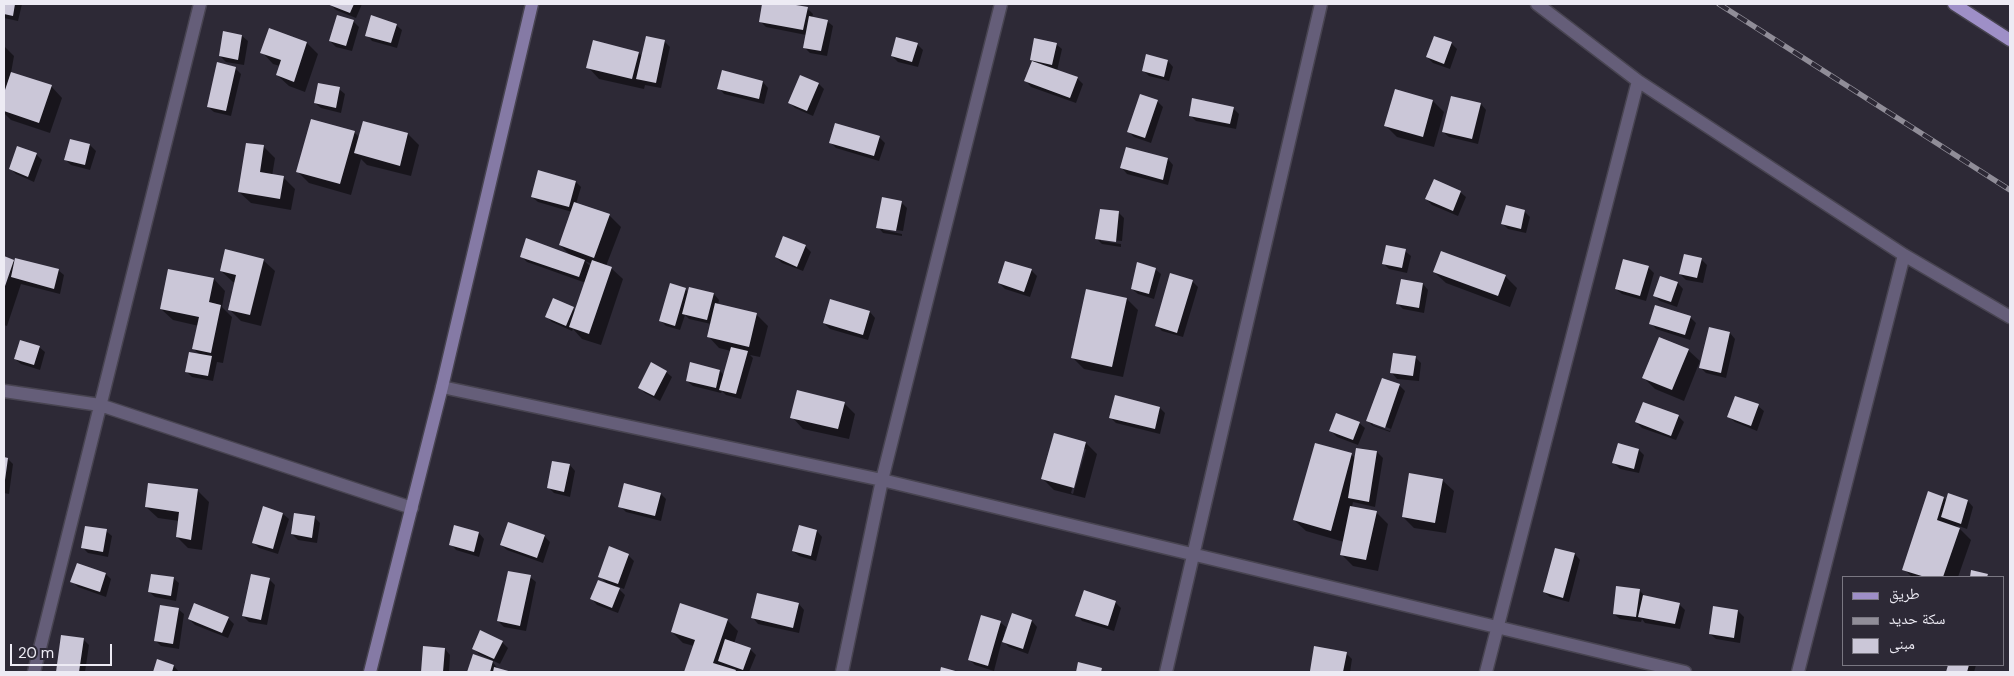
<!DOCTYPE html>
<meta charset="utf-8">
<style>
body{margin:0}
#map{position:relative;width:2014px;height:676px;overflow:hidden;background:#2d2936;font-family:"DM Sans","Noto Naskh Arabic",sans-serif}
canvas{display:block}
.frame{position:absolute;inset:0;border:5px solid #edebf4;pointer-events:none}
.legend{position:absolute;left:1842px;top:576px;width:162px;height:90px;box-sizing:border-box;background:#2d2936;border:1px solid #7a7782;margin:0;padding:6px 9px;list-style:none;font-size:15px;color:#edebf4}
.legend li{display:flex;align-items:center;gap:10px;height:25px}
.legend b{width:25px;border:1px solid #7a7782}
.scale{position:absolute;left:10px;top:644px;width:102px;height:22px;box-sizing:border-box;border:2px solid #edebf4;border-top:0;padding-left:6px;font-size:15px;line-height:18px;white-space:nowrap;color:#edebf4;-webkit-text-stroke:4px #2d2936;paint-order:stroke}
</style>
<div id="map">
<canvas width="2014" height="676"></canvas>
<div class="frame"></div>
<ul class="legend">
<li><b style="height:6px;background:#9e8fc7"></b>طريق</li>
<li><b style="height:6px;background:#908d98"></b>سكة حديد</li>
<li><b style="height:14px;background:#cbc7d8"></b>مبنى</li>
</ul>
<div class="scale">20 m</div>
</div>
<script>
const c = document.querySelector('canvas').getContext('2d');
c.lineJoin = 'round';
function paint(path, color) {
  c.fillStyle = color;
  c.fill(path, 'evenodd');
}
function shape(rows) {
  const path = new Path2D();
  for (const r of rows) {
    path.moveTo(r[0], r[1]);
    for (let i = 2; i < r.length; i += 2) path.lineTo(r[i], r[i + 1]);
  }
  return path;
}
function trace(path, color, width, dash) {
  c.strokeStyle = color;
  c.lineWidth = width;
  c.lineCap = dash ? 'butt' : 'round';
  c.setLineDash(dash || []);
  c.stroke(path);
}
paint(shape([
 [4,4,22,4,18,21,4,18],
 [330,4,362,4,356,18,336,10],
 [764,4,783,4,807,8,813,14,812,18,827,21,833,26,827,56,810,53,804,47,806,35,766,27,760,21],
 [353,21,359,27,352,51,336,47,330,41],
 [396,25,402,30,397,48,372,41,367,35],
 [242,36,248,41,244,65,226,62,220,56],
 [664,41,670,47,661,88,645,85,644,89,599,79,588,67,639,53,642,56],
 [307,43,318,54,305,92,289,86,277,75,280,66,273,64,262,52],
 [1451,43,1457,49,1450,69,1433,63,1427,57],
 [917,44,923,50,918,67,898,62,892,56],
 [1056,44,1062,49,1057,71,1077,78,1083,84,1076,103,1031,87,1026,81,1033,62,1031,59],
 [4,46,14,56,11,73,51,86,62,98,50,133,11,120,4,113],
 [1147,56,1168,61,1173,67,1169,81,1149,76,1143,70],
 [235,68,241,74,231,116,214,112,208,107],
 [763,82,768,88,764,104,724,94,719,88],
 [819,84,824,89,813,116,795,108,789,102],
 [339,89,345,94,341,113,321,108,315,103],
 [1452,98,1481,104,1486,110,1478,144,1449,137,1443,132],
 [1157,101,1163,107,1151,143,1134,137,1128,131],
 [1433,101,1444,112,1434,147,1397,137,1386,126],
 [1233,108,1239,114,1236,129,1196,121,1190,115],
 [354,132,359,137,408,134,419,145,411,176,367,165,361,159,351,195,309,183,297,171],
 [879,137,885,143,879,161,836,148,831,143],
 [71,140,90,145,96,151,90,170,71,165,65,159],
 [247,144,264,147,275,158,272,176,283,177,295,189,291,210,251,203,239,192],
 [36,154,42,160,34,182,16,174,10,168],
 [1168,159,1173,165,1168,185,1127,174,1122,168],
 [576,182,581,187,576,204,609,215,621,227,606,266,611,268,623,279,601,345,582,339,573,329,572,331,552,322,546,316,554,300,576,311,586,283,527,262,521,256,571,256,560,245,572,212,538,202,532,197],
 [585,261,592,264,591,267],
 [1460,192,1466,197,1458,216,1432,205,1426,199],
 [901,202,907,208,903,231,883,228,883,230,902,234,902,236,883,233,878,227],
 [1524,211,1530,217,1526,233,1508,229,1503,224],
 [1119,213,1124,218,1122,241,1101,239,1101,241,1121,244,1121,247,1102,244,1097,239],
 [805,246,811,252,803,271,782,263,776,257],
 [1405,251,1411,256,1407,273,1389,269,1383,263],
 [1442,253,1506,277,1517,288,1510,307,1446,283,1434,272],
 [4,257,16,263,58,270,64,275,60,294,21,284,7,326,4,325],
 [1701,259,1707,265,1703,283,1686,280,1680,274],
 [263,260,275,271,261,326,241,321,229,309,236,283,233,282,221,271],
 [1648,267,1654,273,1646,301,1622,294,1616,289],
 [1155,269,1161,274,1154,299,1138,294,1132,289],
 [1031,270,1037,276,1030,297,1005,289,999,283],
 [1661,278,1678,283,1683,289,1677,307,1660,301,1655,296],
 [214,279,225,291,222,307,232,317,223,363,217,362,213,381,192,377,186,371,200,355,194,349,199,326,173,320,161,309],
 [1192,281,1198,287,1183,337,1162,331,1156,325],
 [1423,284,1428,290,1424,313,1403,309,1398,304],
 [685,289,689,293,714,294,719,300,718,305,756,314,768,326,760,357,750,355,753,358,741,399,726,395,722,391,721,393,693,386,687,381,720,371,724,375,731,351,719,348,708,336,711,324,689,319,685,315,680,330,666,326,660,320],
 [1127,299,1138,310,1123,377,1084,369,1072,357],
 [831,300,870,312,875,318,868,340,830,329,824,323],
 [1690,317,1696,323,1690,340,1656,329,1651,323],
 [1710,329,1730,333,1735,339,1726,378,1706,373,1701,368],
 [39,347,45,352,40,370,21,364,15,359],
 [1688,350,1700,361,1684,401,1655,389,1644,378],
 [1416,358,1421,363,1419,381,1397,379,1392,373],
 [666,372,672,377,660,401,645,393,640,388],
 [1399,385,1405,391,1390,432,1373,426,1367,421],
 [1373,422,1391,429,1390,431,1373,425],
 [844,403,855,414,849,439,803,429,792,417],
 [1758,406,1764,411,1757,431,1735,422,1729,417],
 [1160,408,1165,413,1160,434,1116,423,1110,417],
 [1678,416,1684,422,1676,440,1642,428,1636,422],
 [1359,423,1365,428,1358,445,1337,437,1331,431],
 [1086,443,1097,454,1085,498,1054,490,1042,478],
 [1083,449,1086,449,1073,494,1071,493],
 [1316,445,1352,455,1355,458,1357,449,1377,452,1383,458,1375,507,1353,502,1352,507,1376,512,1388,524,1378,571,1353,566,1341,554,1344,542,1306,531,1294,520],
 [1639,450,1644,455,1639,473,1620,469,1614,463],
 [4,458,8,459,13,464,9,494,4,493],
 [570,465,575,471,570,497,554,493,548,487],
 [1442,480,1454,491,1446,533,1414,528,1403,517],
 [198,491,209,502,202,550,188,548,177,537,179,521,158,518,146,507],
 [661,494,666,499,661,521,626,512,620,506],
 [1949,495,1968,501,1973,507,1967,529,1956,525,1971,540,1958,577,1912,577,1904,569,1944,498,1947,501],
 [264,508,283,514,289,519,278,554,259,548,253,542],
 [314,517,320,523,317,543,298,540,292,534],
 [455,527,479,533,484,539,479,557,456,550,451,544],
 [106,531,112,536,108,557,88,553,83,548],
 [817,531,822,537,816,561,799,556,793,551],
 [544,536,550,542,543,563,507,550,501,545],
 [1556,549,1575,554,1580,560,1569,602,1550,597,1544,592],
 [628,555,634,561,624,589,616,586,625,595,618,613,597,605,592,599,608,585,600,576],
 [78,564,106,574,111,579,106,597,78,587,72,581],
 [530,577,536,582,526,631,504,627,498,621],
 [173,578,179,583,176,601,155,597,149,592],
 [269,579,275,585,267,625,249,622,243,616],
 [1639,590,1645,596,1679,604,1685,610,1680,629,1645,623,1642,619,1641,622,1620,619,1614,614],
 [758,595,799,604,804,610,799,633,758,624,753,618],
 [1115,602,1121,608,1114,631,1082,621,1077,615],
 [1714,607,1738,611,1744,617,1740,643,1716,639,1710,634],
 [178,609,184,614,179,649,161,646,156,641],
 [1013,615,1032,621,1037,627,1028,654,1009,647,1002,640,994,671,975,665,970,660,1000,622,1006,627,1004,635,1006,635],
 [228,618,234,624,228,638,195,625,189,619],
 [727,620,738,631,734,644,750,649,756,655,749,672,733,670,736,672,685,672,694,646,683,643,672,632],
 [62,636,83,639,89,645,85,672,57,672],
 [502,642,508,648,500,664,479,654,473,648],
 [424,647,445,649,450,655,449,672,422,672],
 [1346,653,1352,659,1350,672,1313,672,1311,670],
 [474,656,492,661,498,669,510,672,469,672],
 [158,661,174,666,179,672,154,672],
 [1949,665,1976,665,1974,672,1947,672]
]), '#0007');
paint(shape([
 [4,4,15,4,13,16,4,14],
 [327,4,354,4,350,13],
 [762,4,790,4,808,7,803,30,759,22],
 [337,15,354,20,346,46,329,41],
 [371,15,397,24,391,43,365,36],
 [809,16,828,20,821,51,803,48],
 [269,28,307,42,294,82,276,75,281,60,260,53],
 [223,31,242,35,238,60,219,56],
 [646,36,665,40,656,83,636,79],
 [1434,36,1452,42,1444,64,1426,57],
 [896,37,918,43,912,62,891,56],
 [1034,38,1057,43,1052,65,1030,60],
 [593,40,639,52,632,79,586,68],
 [1146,54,1168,60,1164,77,1142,71],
 [1032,61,1078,77,1070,98,1024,81],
 [217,62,236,67,226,111,207,107],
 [722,70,763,81,759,99,717,89],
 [11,72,52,85,39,123,4,111,4,93],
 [800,75,819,83,807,111,788,103],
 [318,83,340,87,336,108,314,103],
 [1395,89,1433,100,1423,137,1384,126],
 [1140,94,1158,100,1145,138,1127,132],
 [1451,96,1481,103,1472,139,1442,132],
 [1192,98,1234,107,1230,124,1189,116],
 [311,119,355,131,340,184,296,172],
 [363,121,408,133,400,166,354,153],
 [835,123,880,136,874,156,829,143],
 [70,139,90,144,85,165,64,160],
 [246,143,264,145,260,172,284,176,280,199,238,192],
 [17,146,37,153,28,177,9,169],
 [1126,147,1168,158,1163,180,1120,168],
 [538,170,576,181,569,207,531,197],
 [1434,179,1461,191,1453,211,1425,199],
 [882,197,902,201,896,231,876,228],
 [574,202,610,214,594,258,559,245],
 [1506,205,1525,210,1521,229,1501,224],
 [1100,209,1119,211,1116,242,1095,239],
 [783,236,806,245,797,267,775,257],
 [526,238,585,260,579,277,520,257],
 [1386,245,1406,249,1402,268,1382,264],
 [225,249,264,259,250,315,228,310,236,275,220,271],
 [1441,251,1506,275,1498,296,1433,272],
 [1684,254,1702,258,1697,278,1679,274],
 [4,256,14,260,4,289],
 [15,258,59,269,54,289,11,277],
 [1623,259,1649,266,1640,296,1615,289],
 [592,260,612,267,589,334,569,327],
 [1005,261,1032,269,1024,292,998,283],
 [1137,262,1156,268,1149,294,1131,289],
 [168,269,214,278,209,302,221,305,211,353,192,349,199,317,160,309],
 [1170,273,1193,280,1177,333,1155,326],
 [1660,276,1678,282,1671,302,1653,296],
 [1401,279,1423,283,1419,308,1396,304],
 [670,283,686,288,675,326,659,321],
 [689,287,714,293,707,320,682,314],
 [1086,289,1127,298,1112,367,1071,358],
 [553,298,574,307,566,326,545,317],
 [830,299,870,311,863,335,823,323],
 [715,303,757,313,749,347,707,337],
 [1655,305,1691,316,1685,335,1649,324],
 [1709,327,1730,332,1721,373,1699,368],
 [1659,337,1689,349,1672,390,1642,378],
 [20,340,40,346,34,365,14,359],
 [731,347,748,351,736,394,719,390],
 [189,352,212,356,208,376,185,372],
 [1393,353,1416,356,1413,376,1390,373],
 [651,362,667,371,654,396,638,388],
 [690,362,720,370,716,388,686,381],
 [1382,378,1400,384,1385,428,1366,421],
 [797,390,845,402,838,429,790,418],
 [1115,395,1160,407,1155,429,1109,418],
 [1735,396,1759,404,1751,426,1727,417],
 [1643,402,1679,415,1671,436,1635,422],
 [1336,413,1360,422,1353,440,1329,431],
 [1054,433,1086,442,1074,488,1041,479],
 [1315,443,1352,453,1331,531,1293,520],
 [1618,443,1639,449,1634,469,1612,463],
 [1356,448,1377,451,1369,502,1348,498],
 [4,457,8,458,5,480,4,480],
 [552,461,570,464,564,492,547,488],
 [1409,473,1443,479,1435,523,1402,517],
 [148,483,198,489,191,540,176,537,179,512,145,507],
 [624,483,661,493,655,516,618,507],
 [1928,491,1944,497,1937,520,1960,528,1943,577,1925,577,1902,570],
 [1948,493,1968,500,1961,524,1941,517],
 [263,506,283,513,273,549,252,543],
 [1350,506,1377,511,1366,560,1340,555],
 [294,513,315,516,312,538,291,534],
 [508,522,545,535,537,558,500,545],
 [454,525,479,532,474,552,449,545],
 [799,525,817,530,811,556,792,551],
 [85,526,107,529,103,552,81,548],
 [609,546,629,554,618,584,598,577],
 [1555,548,1575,553,1563,598,1543,592],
 [77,563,106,573,100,592,70,582],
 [1971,570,1988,574,1987,577,1970,577],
 [508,571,531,575,520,626,497,621],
 [151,574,174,577,171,596,148,592],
 [251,574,270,578,261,620,242,616],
 [598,580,620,588,612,608,590,599],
 [1616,586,1640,589,1636,617,1613,614],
 [1084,590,1116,601,1108,626,1075,616],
 [757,593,799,603,793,628,751,618],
 [1643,595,1680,603,1675,624,1638,617],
 [194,603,229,617,222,633,188,619],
 [680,603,728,619,713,663,736,670,735,672,684,672,695,640,671,632],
 [160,605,179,608,173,644,154,641],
 [1713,606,1738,610,1734,638,1709,634],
 [1012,613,1032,620,1023,649,1002,642],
 [981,615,1001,621,988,666,968,660],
 [480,630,503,641,494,659,472,649],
 [61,635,84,638,79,672,56,672],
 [725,639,751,648,743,670,718,661],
 [423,646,445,648,443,672,421,672],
 [1314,646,1347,652,1343,672,1310,671],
 [473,654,493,661,490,672,467,672],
 [157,659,174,665,172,672,153,672],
 [1078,662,1102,668,1101,672,1076,672],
 [1948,665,1969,665,1967,672,1946,672],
 [494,667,512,672,493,672],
 [941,667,959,672,940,672]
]), '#cbc7d8');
const street = shape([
 [1537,4,1638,81,1904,255,2010,317],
 [442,387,882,480,1685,672],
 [4,391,100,405,412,508],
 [34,672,200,4],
 [842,672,882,480,1001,4],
 [1166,672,1321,4],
 [1486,672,1638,81],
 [1798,672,1904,255]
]);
const secondary = shape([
 [370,672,442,387,532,4]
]);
const primary = shape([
 [1954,4,2010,40]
]);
trace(street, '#484451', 15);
trace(secondary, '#484451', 15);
trace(primary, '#484451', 15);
trace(street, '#655e79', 12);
trace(secondary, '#857aa5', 12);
trace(primary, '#9e8fc7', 12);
const rail = shape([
 [1719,4,2010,190]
]);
trace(rail, '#908d98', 5.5);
trace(rail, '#2d2936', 4, [11]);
</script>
